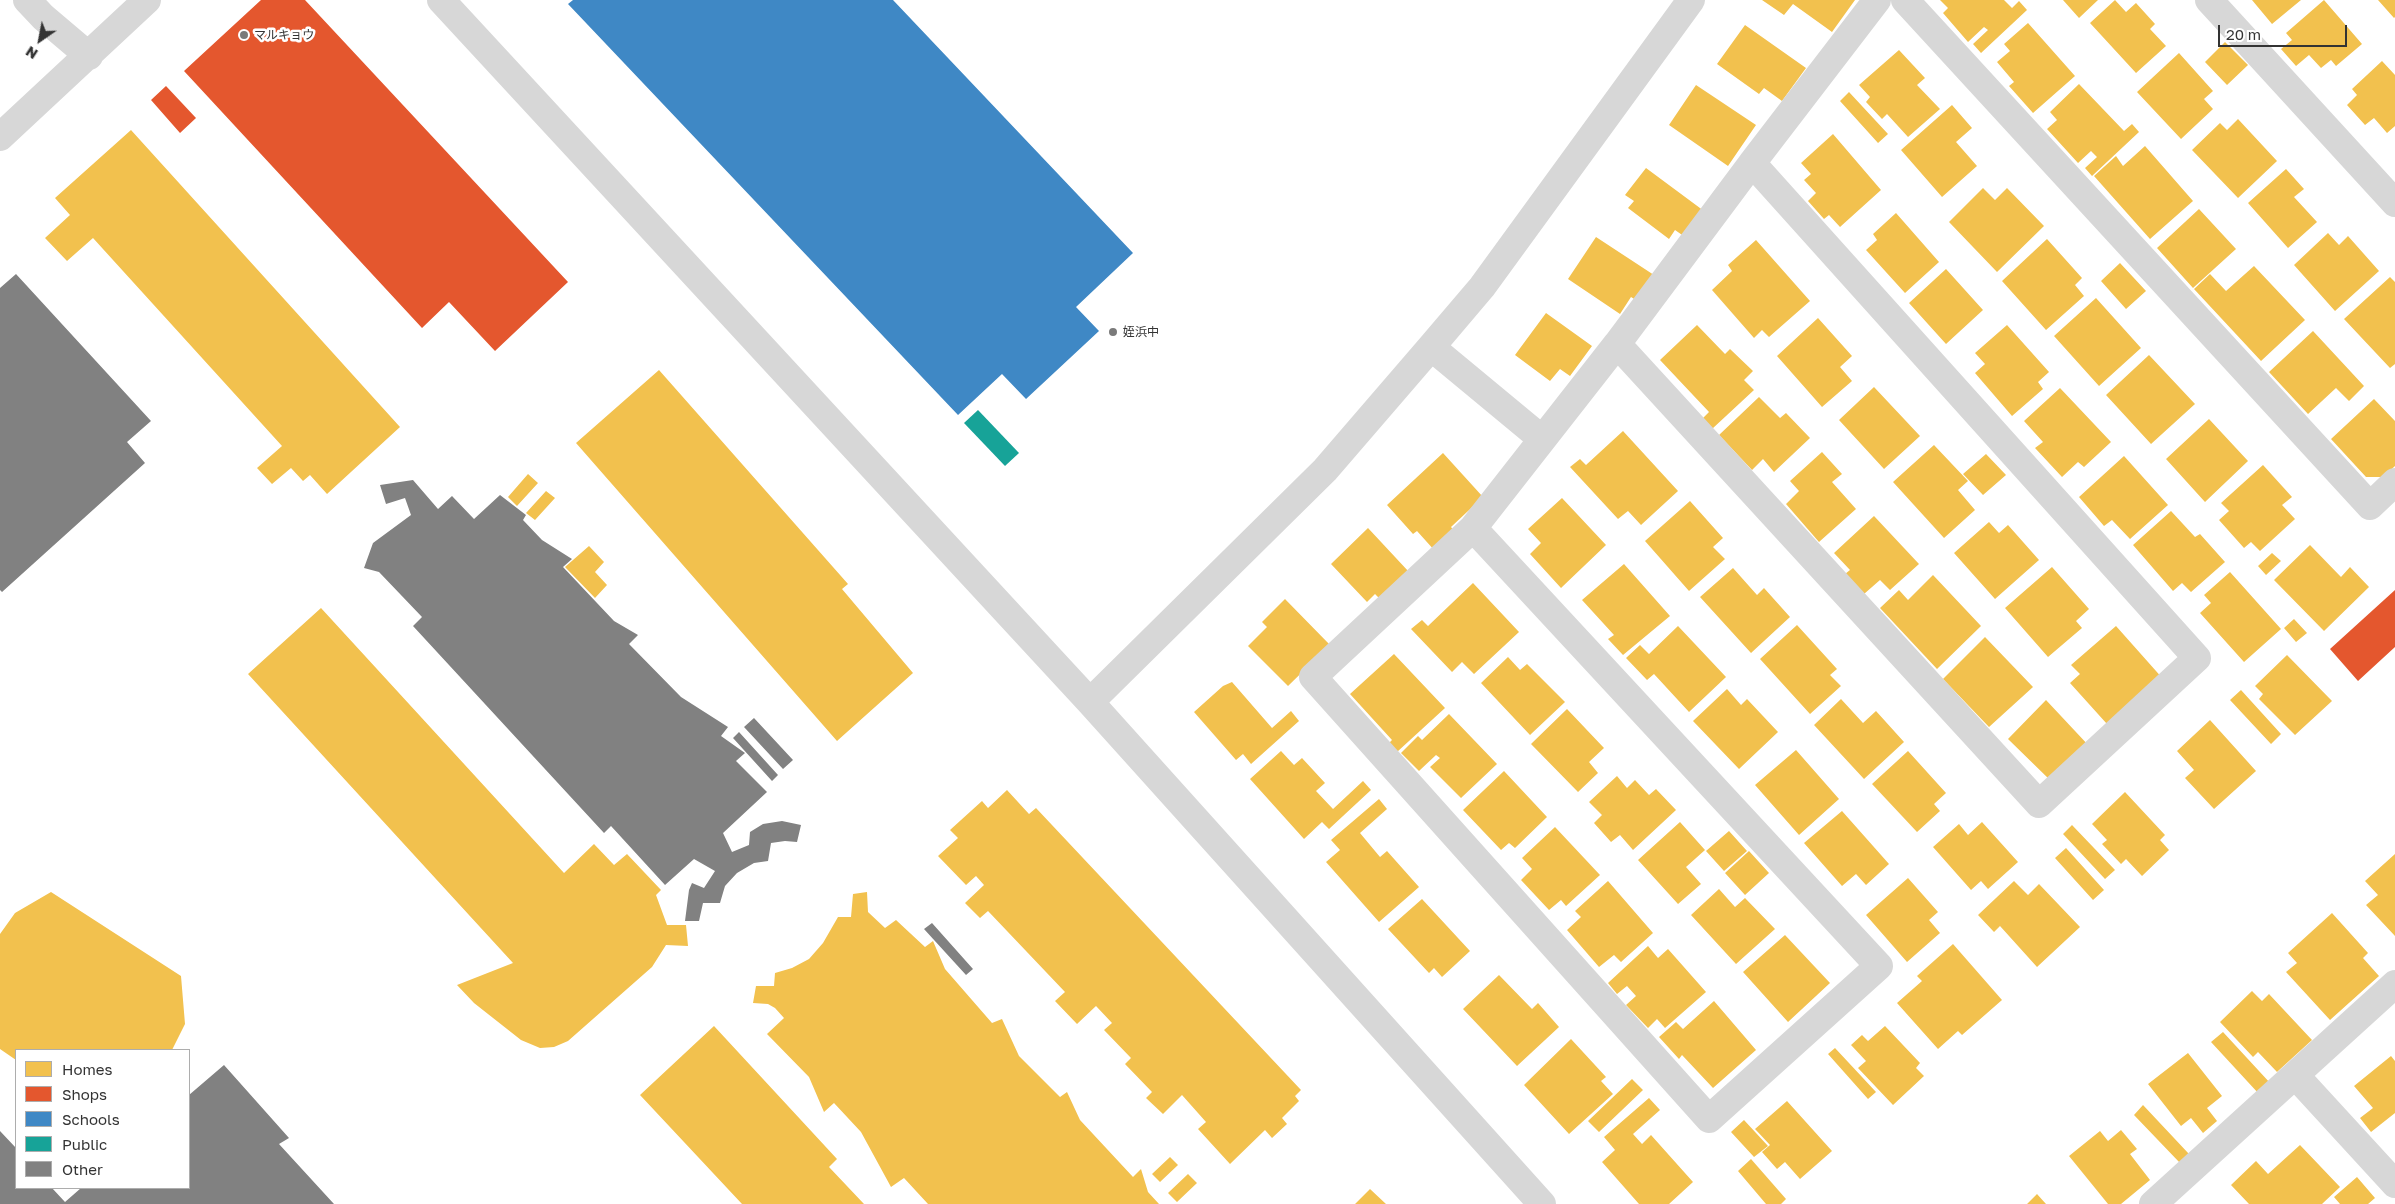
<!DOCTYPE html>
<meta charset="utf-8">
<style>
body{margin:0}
#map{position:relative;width:2395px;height:1204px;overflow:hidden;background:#fff;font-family:"Golos Text",sans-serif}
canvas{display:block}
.legend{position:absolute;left:15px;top:1049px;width:175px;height:140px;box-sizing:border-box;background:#fff;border:1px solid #adadad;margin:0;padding:6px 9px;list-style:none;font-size:15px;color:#333}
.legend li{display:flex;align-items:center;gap:10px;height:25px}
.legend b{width:25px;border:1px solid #adadad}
.north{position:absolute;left:15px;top:15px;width:50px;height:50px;-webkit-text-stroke:4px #fff;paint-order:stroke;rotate:213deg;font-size:14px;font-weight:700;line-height:20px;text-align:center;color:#333}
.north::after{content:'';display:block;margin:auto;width:18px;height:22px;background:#333;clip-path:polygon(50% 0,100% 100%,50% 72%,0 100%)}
.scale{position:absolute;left:2218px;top:25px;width:129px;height:22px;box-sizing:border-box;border:2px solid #333;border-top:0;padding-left:6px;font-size:15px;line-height:18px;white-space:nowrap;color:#333;-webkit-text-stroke:4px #fff;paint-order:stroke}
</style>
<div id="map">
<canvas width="2395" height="1204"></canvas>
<ul class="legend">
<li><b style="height:14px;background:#f2c14e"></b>Homes</li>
<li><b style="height:14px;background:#e4572e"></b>Shops</li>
<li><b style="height:14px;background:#3f88c5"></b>Schools</li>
<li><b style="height:14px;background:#17a398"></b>Public</li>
<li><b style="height:14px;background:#818181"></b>Other</li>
</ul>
<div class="north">N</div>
<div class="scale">20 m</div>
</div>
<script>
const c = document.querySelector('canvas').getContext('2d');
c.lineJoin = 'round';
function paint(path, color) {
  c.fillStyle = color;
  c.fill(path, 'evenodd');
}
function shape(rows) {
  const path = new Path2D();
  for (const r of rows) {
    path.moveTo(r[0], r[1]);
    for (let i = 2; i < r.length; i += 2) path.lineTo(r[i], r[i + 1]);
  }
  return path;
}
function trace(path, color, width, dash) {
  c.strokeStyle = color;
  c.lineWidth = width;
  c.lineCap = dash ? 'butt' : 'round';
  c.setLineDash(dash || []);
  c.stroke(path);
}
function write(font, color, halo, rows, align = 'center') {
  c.font = font + ' "Golos Text","Noto Sans JP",sans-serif';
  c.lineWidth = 5;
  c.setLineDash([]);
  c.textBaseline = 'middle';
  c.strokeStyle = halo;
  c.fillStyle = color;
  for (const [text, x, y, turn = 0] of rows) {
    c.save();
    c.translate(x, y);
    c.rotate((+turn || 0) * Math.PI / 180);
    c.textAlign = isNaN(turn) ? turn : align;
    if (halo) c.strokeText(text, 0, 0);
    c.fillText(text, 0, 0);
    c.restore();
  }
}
paint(shape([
 [1762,0,1855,0,1832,32,1793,4,1784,15],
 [1940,0,2004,0,2012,8,2019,1,2027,10,1981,53,1973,44,1988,30,1984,27,1968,42,1943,13,1948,8],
 [2063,0,2098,0,2079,18],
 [2115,0,2126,12,2136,3,2155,24,2150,29,2166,46,2136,73,2090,23],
 [2252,0,2301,0,2272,24],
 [2324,0,2362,44,2336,66,2331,60,2321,68,2309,55,2296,66,2281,49,2292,40,2286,33],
 [2378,0,2395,0,2395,17,2394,18],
 [2028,23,2075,76,2033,113,2009,86,2014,82,1997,62,2010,51,2004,44],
 [1745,25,1806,68,1782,101,1764,88,1759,94,1717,64],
 [2225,42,2248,65,2227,85,2205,62],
 [1899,50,1925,78,1917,85,1940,109,1908,137,1887,114,1882,119,1866,102,1870,97,1859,85],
 [2179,53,2213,91,2204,99,2213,109,2181,139,2137,92],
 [2382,61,2395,75,2395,126,2387,133,2374,118,2365,125,2347,105,2357,95,2352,89],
 [2079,84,2124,131,2132,124,2139,132,2092,176,2085,168,2097,157,2091,151,2078,163,2047,129,2057,120,2050,112],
 [1696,85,1756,125,1728,166,1669,125],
 [1849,92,1888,134,1878,143,1840,101],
 [1952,105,1972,128,1956,142,1977,166,1942,197,1901,150],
 [2238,119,2277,161,2238,198,2192,150,2220,123,2227,130],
 [131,130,400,427,327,494,310,475,303,481,291,468,272,484,257,468,282,446,93,238,67,261,45,238,70,215,55,198],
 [1833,134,1881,190,1840,227,1829,215,1824,219,1808,201,1816,193,1804,180,1811,174,1801,163],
 [2145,146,2193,201,2150,239,2094,176,2116,156,2123,166],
 [1646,168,1704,211,1685,237,1675,230,1669,239,1628,208,1634,201,1625,195],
 [2286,169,2304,189,2294,197,2317,222,2288,248,2248,203],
 [1983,188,1995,200,2007,188,2044,226,1997,272,1949,222],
 [2199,209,2236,249,2193,288,2157,248],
 [1896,213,1939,262,1905,293,1866,250,1877,240,1873,234],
 [2328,233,2339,245,2348,236,2379,271,2335,311,2294,265],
 [1596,237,1657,277,1639,302,1631,297,1620,314,1568,279],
 [2047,239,2082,278,2075,285,2084,296,2046,330,2002,281],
 [1756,240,1810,301,1769,337,1762,330,1754,338,1712,290,1732,271,1728,265],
 [2120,263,2146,291,2126,309,2101,281],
 [2254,266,2305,320,2261,361,2194,289,2210,274,2226,291],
 [1946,269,1983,310,1946,344,1909,303],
 [2390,277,2395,282,2395,364,2390,368,2344,319],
 [2096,298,2141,348,2099,386,2054,336],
 [1546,313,1592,346,1570,376,1560,369,1550,381,1515,355],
 [1818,318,1852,356,1840,367,1852,381,1822,407,1777,356],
 [1697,325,1725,354,1730,349,1753,371,1744,380,1754,390,1712,429,1702,419,1709,412,1660,360],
 [2007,325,2049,372,2038,382,2043,389,2012,416,1975,373,1985,364,1975,353],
 [2313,331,2364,386,2349,401,2336,388,2308,414,2269,372],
 [2149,355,2195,404,2151,444,2106,395],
 [659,370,848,584,842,589,913,673,837,741,576,443],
 [1874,387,1920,436,1884,469,1839,420],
 [2060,388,2111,442,2084,467,2078,462,2062,477,2035,448,2043,442,2024,421],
 [1759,397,1780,418,1786,413,1810,438,1774,472,1763,459,1752,470,1719,435],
 [2374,399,2395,421,2395,466,2383,477,2366,477,2331,439],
 [2209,419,2248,461,2205,502,2166,459],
 [1623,431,1678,491,1641,525,1628,511,1618,519,1570,467,1580,459,1586,465],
 [1934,445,1968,481,1958,490,1975,510,1944,538,1893,482],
 [1822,452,1842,474,1832,482,1856,509,1819,542,1786,504,1799,491,1790,481],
 [1443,453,1483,497,1451,527,1456,533,1435,551,1417,531,1413,534,1387,505],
 [1986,454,2006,475,1983,495,1963,474],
 [2124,456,2168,505,2130,539,2112,520,2104,526,2079,497],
 [2263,465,2292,497,2282,505,2295,519,2260,551,2251,542,2244,548,2219,520,2229,511,2221,503],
 [528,474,538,483,517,506,508,497],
 [546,491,555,498,535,520,526,513],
 [1562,498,1606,545,1561,588,1530,554,1541,543,1528,529],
 [1690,501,1723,538,1713,547,1725,559,1689,591,1645,541],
 [2171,511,2195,537,2200,534,2225,562,2191,592,2182,583,2173,591,2133,545],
 [1874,516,1919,564,1890,590,1880,580,1864,594,1845,574,1850,570,1834,553],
 [1989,522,1999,533,2008,525,2039,560,1995,599,1954,553],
 [1368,528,1409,572,1381,600,1375,594,1367,602,1331,564],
 [2310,545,2341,577,2350,567,2369,587,2324,631,2274,580],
 [589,546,604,562,595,572,607,585,595,598,565,567],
 [2272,553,2281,561,2266,575,2258,566],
 [1624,564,1670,616,1623,655,1608,639,1614,635,1582,600],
 [2052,567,2089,609,2076,621,2082,628,2048,657,2005,608],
 [1733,568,1757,595,1764,588,1790,617,1751,653,1700,597],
 [2230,572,2281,629,2244,662,2200,613,2211,603,2204,595],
 [1933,575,1981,626,1937,669,1880,608,1899,590,1908,600],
 [1473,583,1519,632,1474,674,1462,662,1452,672,1411,629,1422,620,1428,626],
 [1285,599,1330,645,1288,686,1248,646,1267,627,1262,622],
 [321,608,564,873,594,844,614,865,627,854,661,890,656,895,667,925,686,925,688,946,666,945,652,967,568,1041,554,1047,540,1048,521,1040,474,1003,457,985,513,963,248,674],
 [2294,619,2307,633,2296,642,2284,628],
 [1797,625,1837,669,1830,675,1841,686,1810,714,1760,659],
 [1678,626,1726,677,1689,712,1654,674,1647,680,1626,658,1640,645,1649,654],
 [2116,626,2164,680,2107,724,2070,683,2080,674,2071,665],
 [1985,637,2033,687,1989,727,1943,679],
 [1394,654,1445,708,1397,752,1389,743,1392,740,1350,694],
 [2287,655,2332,701,2295,735,2259,699,2263,694,2255,686],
 [1508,657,1520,670,1527,664,1565,702,1530,735,1481,683],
 [1232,682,1272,728,1291,711,1299,721,1251,764,1243,754,1236,760,1194,712,1223,686],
 [1727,689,1741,705,1747,699,1778,732,1739,769,1693,721],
 [2241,690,2281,734,2271,744,2230,700],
 [1841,699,1863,723,1876,711,1904,742,1864,779,1814,725],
 [2046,700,2090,747,2052,782,2008,739],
 [1567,709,1604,748,1589,762,1598,773,1578,792,1531,744],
 [1449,714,1497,764,1461,798,1430,767,1440,758,1436,755,1419,771,1401,753,1418,736,1422,740],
 [2210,720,2256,771,2214,809,2185,778,2194,770,2177,751],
 [1796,750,1839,799,1799,835,1755,785],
 [1281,751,1294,765,1302,758,1325,783,1316,791,1333,809,1363,781,1371,790,1329,829,1322,822,1304,839,1250,779],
 [1908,751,1946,793,1934,804,1940,811,1917,832,1872,784],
 [1504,771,1547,817,1515,848,1509,843,1501,850,1463,810],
 [1617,776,1627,788,1635,780,1649,795,1656,789,1676,810,1633,850,1620,835,1611,842,1594,823,1602,815,1589,802],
 [1007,790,1029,814,1036,808,1301,1090,1295,1096,1299,1101,1282,1118,1287,1124,1272,1138,1265,1130,1230,1164,1198,1129,1206,1122,1182,1095,1163,1114,1146,1098,1152,1092,1125,1064,1131,1058,1104,1030,1112,1023,1096,1006,1077,1024,1055,1001,1065,992,988,911,980,918,965,903,984,885,976,876,966,885,938,856,958,838,950,830,982,801,988,808],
 [2125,792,2165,835,2160,840,2169,850,2142,876,2126,859,2121,864,2102,844,2107,840,2092,824],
 [1379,799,1387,809,1360,833,1380,857,1387,851,1419,887,1379,922,1326,862,1340,850,1331,840],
 [1842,811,1889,864,1866,885,1856,874,1842,886,1804,843],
 [1680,822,1705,850,1686,867,1701,884,1678,904,1638,860],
 [1982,822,2018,862,1988,889,1981,881,1971,890,1933,847,1959,824,1968,835],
 [2072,825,2115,870,2105,879,2063,834],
 [1555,827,1600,875,1566,906,1561,900,1549,910,1521,880,1532,869,1522,858],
 [1729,831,1747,851,1724,871,1706,851],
 [2066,848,2104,890,2093,900,2055,858],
 [1749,851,1769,873,1745,895,1725,873],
 [2395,854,2395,936,2366,905,2378,895,2365,881],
 [1908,878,1938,912,1929,920,1940,933,1907,962,1866,915],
 [1608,881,1653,933,1621,962,1614,955,1599,967,1567,930,1581,917,1575,911],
 [2014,881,2028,895,2039,884,2080,927,2037,967,2000,926,1994,932,1978,915],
 [1719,889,1735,907,1745,898,1775,929,1736,964,1691,915],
 [51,892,181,976,185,1024,172,1050,16,1050,16,1060,0,1049,0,934,15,913],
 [867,892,868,912,885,928,896,920,925,947,933,941,945,969,992,1023,1002,1019,1019,1056,1060,1097,1067,1092,1080,1120,1133,1177,1141,1169,1148,1192,1159,1204,928,1204,904,1178,891,1187,861,1132,834,1103,824,1112,809,1077,767,1034,784,1018,775,1008,768,1004,753,1003,756,986,774,986,775,973,792,968,809,959,823,943,838,917,851,917,853,894],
 [1422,899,1470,951,1442,977,1434,968,1429,973,1388,929],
 [2332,913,2368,953,2363,958,2379,976,2330,1020,2286,972,2297,963,2288,953],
 [1785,935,1830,983,1788,1022,1743,972],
 [1953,944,2002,1000,1962,1035,1958,1031,1938,1049,1897,1003,1922,981,1917,976],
 [1648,946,1658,958,1668,949,1706,992,1665,1028,1657,1019,1648,1028,1626,1005,1636,996,1627,986,1617,994,1608,983],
 [1499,975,1532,1009,1538,1003,1559,1027,1517,1066,1463,1009],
 [2252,991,2262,1001,2269,994,2312,1040,2277,1072,2258,1052,2253,1057,2220,1022],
 [1714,1001,1756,1050,1713,1088,1682,1055,1679,1059,1659,1037,1676,1022,1683,1029],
 [714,1026,837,1159,829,1167,864,1204,742,1204,640,1095],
 [1885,1026,1920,1063,1916,1068,1924,1076,1893,1105,1858,1068,1866,1061,1851,1045,1862,1035,1868,1041],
 [2223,1032,2271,1084,2259,1094,2211,1042],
 [1571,1039,1606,1077,1601,1081,1613,1094,1569,1134,1524,1085],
 [1835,1048,1876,1092,1868,1099,1828,1054],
 [2188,1053,2222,1096,2207,1108,2217,1121,2203,1133,2191,1118,2181,1126,2148,1084],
 [2391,1056,2395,1061,2395,1113,2371,1132,2360,1118,2373,1108,2354,1086],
 [1632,1079,1643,1090,1599,1132,1588,1121],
 [1649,1098,1660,1110,1633,1134,1642,1144,1651,1135,1693,1182,1669,1204,1639,1204,1602,1162,1615,1150,1604,1137],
 [1787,1101,1832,1151,1800,1179,1785,1162,1777,1169,1762,1152,1770,1145,1755,1129],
 [2143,1105,2189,1154,2180,1163,2134,1115],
 [1744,1120,1768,1146,1754,1157,1731,1132],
 [2121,1130,2137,1149,2130,1154,2150,1180,2121,1204,2108,1204,2069,1156,2100,1131,2108,1141],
 [2300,1145,2340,1187,2322,1204,2249,1204,2231,1185,2256,1161,2268,1174],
 [1170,1157,1178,1165,1160,1182,1152,1174],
 [1751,1159,1786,1199,1781,1204,1766,1204,1738,1171],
 [1188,1174,1197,1183,1177,1202,1168,1193],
 [2357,1177,2375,1198,2368,1204,2340,1204,2334,1197],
 [1370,1189,1386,1204,1355,1204],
 [2037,1194,2046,1204,2027,1204]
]), '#f2c14e');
paint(shape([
 [261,0,305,0,568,282,495,351,449,302,422,328,184,71],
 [166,86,196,118,180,133,151,100],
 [2395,590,2395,647,2358,681,2330,649]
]), '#e4572e');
paint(shape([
 [573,0,893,0,1133,253,1076,307,1099,331,1026,399,1002,374,958,415,568,4]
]), '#3f88c5');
paint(shape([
 [978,410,1019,453,1005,466,964,423]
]), '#17a398');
paint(shape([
 [16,274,151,421,127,442,145,463,2,592,0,590,0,288],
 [413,480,438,509,452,496,474,519,500,495,526,515,523,520,542,540,572,559,563,567,614,621,638,635,629,644,681,697,728,727,721,736,745,753,736,761,767,792,723,833,732,852,749,845,750,832,763,824,782,821,801,825,797,842,785,841,771,843,768,861,754,863,737,873,725,886,720,903,703,903,699,921,685,921,689,890,692,883,704,888,715,871,694,859,665,885,611,826,604,833,413,626,422,617,379,572,364,568,373,543,411,515,405,498,386,504,380,485],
 [754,718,793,760,783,769,744,727],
 [739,732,778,775,772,781,733,738],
 [932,923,973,969,966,975,924,929],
 [224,1065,289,1138,279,1144,334,1204,0,1204,0,1131,16,1148,16,1188,52,1188,65,1202,81,1188,189,1188,189,1095]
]), '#818181');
trace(shape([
 [27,0,43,17,89,56],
 [441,0,1090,702,1542,1204],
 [1905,0,2370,506,2395,482],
 [2209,0,2395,203],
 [0,137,147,0],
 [1617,344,1752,163],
 [1431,347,1542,439],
 [1473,528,1879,966,1709,1119,1313,677,1473,528,1617,344,2039,804,2197,658,1752,163,1877,0],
 [1090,702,1325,470,1431,347,1482,287,1691,0],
 [2295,1075,2395,1184],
 [2153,1204,2395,984]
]), '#d7d7d7', 28);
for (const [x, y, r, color] of [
 [244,35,5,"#7a7a7a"],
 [1113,332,5,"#7a7a7a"]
]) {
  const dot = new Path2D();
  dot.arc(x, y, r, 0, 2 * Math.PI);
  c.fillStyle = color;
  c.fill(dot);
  trace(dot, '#fff', 2);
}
write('12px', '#333', '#fff', [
 ["マルキョウ",254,35],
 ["姪浜中",1123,332]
], 'left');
</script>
